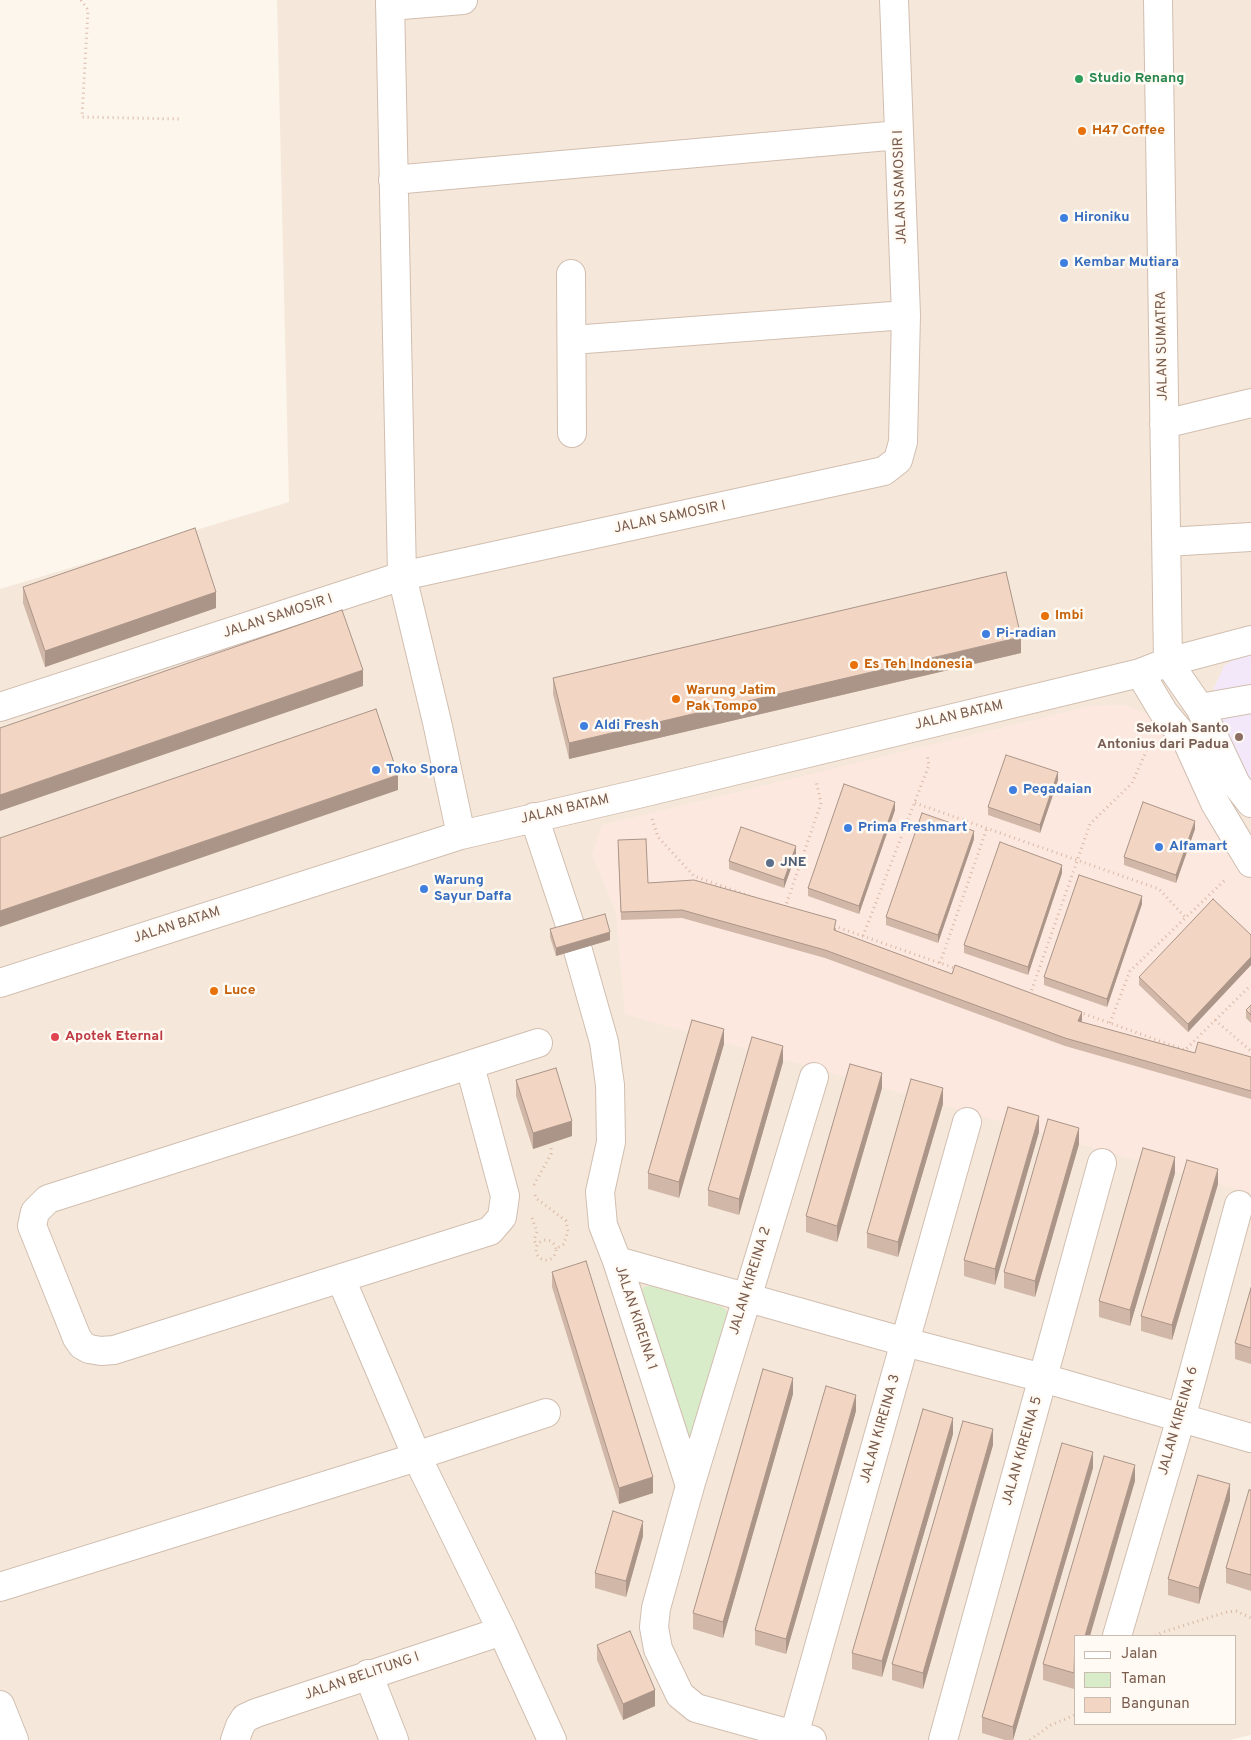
<!DOCTYPE html>
<style>
body{margin:0}
#map{position:relative;width:1251px;height:1740px;overflow:hidden;background:#fdf6ec;font-family:Overpass,sans-serif}
canvas{display:block}
.legend{position:absolute;left:1074px;top:1635px;width:162px;height:90px;box-sizing:border-box;background:#fffaf3;border:1px solid #cabbb1;margin:0;padding:6px 9px;list-style:none;font-size:15px;color:#7a5c4d}
.legend li{display:flex;align-items:center;gap:10px;height:25px}
.legend b{width:25px;border:1px solid #cabbb1}
</style>
<div id="map">
<canvas width="1251" height="1740"></canvas>
<ul class="legend">
<li><b style="height:6px;background:#fff"></b>Jalan</li>
<li><b style="height:14px;background:#d8ecc9"></b>Taman</li>
<li><b style="height:14px;background:#f3d5c3"></b>Bangunan</li>
</ul>
</div>
<script>
const c = document.querySelector('canvas').getContext('2d');
c.lineJoin = 'round';
function paint(path, color) {
  c.fillStyle = color;
  c.fill(path, 'evenodd');
}
function shape(rows) {
  const path = new Path2D();
  for (const r of rows) {
    if (r.length === 3) {
      path.moveTo(r[0] + r[2], r[1]);
      path.arc(r[0], r[1], r[2], 0, 2 * Math.PI);
      continue;
    }
    path.moveTo(r[0], r[1]);
    for (let i = 2; i < r.length; i += 2) path.lineTo(r[i], r[i + 1]);
  }
  return path;
}
function trace(path, color, width, dash) {
  c.strokeStyle = color;
  c.lineWidth = width;
  c.lineCap = dash ? 'butt' : 'round';
  c.setLineDash(dash || []);
  c.stroke(path);
}
function write(font, color, halo, rows, align = 'center') {
  c.font = font + ' Overpass,sans-serif';
  c.lineWidth = 5;
  c.setLineDash([]);
  c.textBaseline = 'middle';
  c.strokeStyle = halo;
  c.fillStyle = color;
  for (const [text, x, y, turn = 0] of rows) {
    c.save();
    c.translate(x, y);
    c.rotate((+turn || 0) * Math.PI / 180);
    c.textAlign = isNaN(turn) ? turn : align;
    if (halo) c.strokeText(text, 0, 0);
    c.fillText(text, 0, 0);
    c.restore();
  }
}
paint(shape([
 [277,0,1251,0,1251,1735,1230,1740,0,1740,0,589,289,502],
 [1075,1636,1235,1636,1235,1724,1075,1724]
]), '#f5e8da');
paint(shape([
 [1124,705,1150,715,1166,732,1188,779,1244,873,1251,881,1251,1193,625,1014,616,912,592,854,602,825,1091,706]
]), '#fde8e0');
paint(shape([
 [1251,652,1251,785,1217,711,1214,688,1224,666,1240,655]
]), '#f3e8fa');
paint(shape([
 [650,1286,721,1306,726,1310,728,1316,692,1445,687,1445,642,1291,643,1287]
]), '#d8ecc9');
const minor = shape([
 [390,0,402,576,437,722,461,835],
 [1158,0,1168,662],
 [390,6,463,0],
 [393,180,899,135],
 [571,274,572,433],
 [572,340,906,315],
 [1164,424,1251,403],
 [1167,542,1251,537],
 [1168,662,1200,708,1236,784,1251,803],
 [1140,673,1164,713,1186,739,1215,803,1251,863],
 [0,707,402,576,884,471,898,460,903,442,906,315,894,0],
 [1200,708,1251,699],
 [534,817,575,940,604,1042,610,1085,611,1142,600,1192,603,1225,617,1261,690,1486],
 [0,983,461,835,642,793,1140,673,1168,662,1251,640],
 [470,1066,505,1196,502,1217,490,1231,114,1350,101,1351,89,1349,82,1345,77,1338,32,1226,35,1212,48,1199,538,1043],
 [617,1261,905,1342,1043,1378,1251,1438],
 [341,1279,417,1457,502,1631,552,1740],
 [0,1587,417,1457,428,1452,546,1413],
 [1117,1636,1181,1418,1239,1205],
 [368,1674,394,1740],
 [0,1705,14,1740],
 [794,1735,967,1122],
 [235,1740,240,1726,245,1718,256,1713,502,1631],
 [812,1740,696,1708,680,1695,658,1649,654,1627,656,1608,690,1486,814,1077],
 [943,1740,1102,1163]
]);
trace(minor, '#d1beb0', 30);
trace(shape([
 [81,0,88,10,82,117,181,119],
 [915,803,1159,889,1186,918],
 [652,819,658,837,694,876,755,898],
 [785,908,821,803,816,781],
 [834,926,957,969],
 [863,936,929,765,927,754],
 [940,963,987,828],
 [1030,995,1090,824,1132,783,1150,743],
 [1079,1012,1185,1050,1251,985],
 [1215,1020,1251,1051],
 [1110,1023,1130,971,1226,879],
 [534,1185,551,1154,551,1147],
 [535,1195,536,1198,566,1221,568,1231,564,1244,556,1249],
 [532,1218,537,1232,534,1240,537,1246],
 [546,1250,10],
 [1155,1636,1163,1632,1227,1612,1236,1611,1251,1618],
 [1030,1740,1051,1725,1075,1715]
]), '#d9b8a5', 3, [1, 4]);
trace(minor, '#fff', 28);
paint(shape([
 [23,587,216,608,45,667,23,603],
 [1021,653,569,759,553,694,553,678],
 [1058,780,1040,833,988,815,988,807],
 [895,810,859,914,808,896,808,888],
 [1195,829,1176,883,1124,865,1124,857],
 [974,839,938,943,886,925,886,917],
 [618,848,648,883,836,928,836,931,952,974,1082,1020,1081,1022,1195,1053,1251,1057,1251,1099,1065,1046,825,958,682,918,621,920],
 [796,854,784,888,729,869,729,861],
 [1062,873,1028,975,964,953,964,945],
 [1142,904,1107,1007,1044,985,1044,977],
 [550,929,610,940,556,956,550,937],
 [1251,935,1251,965,1188,1032,1139,985,1139,977],
 [1251,1005,1251,1023,1246,1018,1246,1010],
 [724,1044,679,1198,648,1189,648,1173],
 [783,1062,739,1215,708,1206,708,1190],
 [516,1080,572,1136,533,1149,516,1096],
 [882,1088,837,1242,806,1232,806,1216],
 [943,1104,898,1257,867,1248,867,1233],
 [1039,1132,995,1285,964,1276,964,1260],
 [1079,1144,1035,1297,1004,1288,1004,1272],
 [1175,1173,1130,1326,1099,1317,1099,1301],
 [1218,1184,1172,1340,1141,1331,1141,1316],
 [552,1272,653,1493,619,1504,552,1287],
 [1251,1288,1251,1364,1235,1359,1235,1343],
 [793,1394,723,1638,693,1629,693,1613],
 [856,1411,786,1654,755,1645,755,1630],
 [953,1434,882,1677,852,1669,852,1653],
 [993,1445,923,1689,892,1680,892,1664],
 [1093,1468,1013,1740,1005,1740,982,1733,982,1717],
 [1135,1481,1075,1636,1074,1689,1043,1680,1043,1664],
 [1251,1490,1251,1591,1226,1583,1226,1568],
 [1230,1500,1199,1604,1168,1595,1168,1579],
 [643,1536,626,1597,595,1588,595,1573],
 [597,1645,655,1706,623,1720,597,1660]
]), '#d1b7a8');
paint(shape([
 [216,592,216,608,45,667,45,651],
 [1021,637,1021,653,569,759,569,743],
 [363,670,363,686,0,811,0,795],
 [1058,772,1058,780,1040,833,1040,825],
 [398,775,398,790,0,927,0,911],
 [895,802,895,810,859,914,859,906],
 [1195,821,1195,829,1176,883,1176,875],
 [974,831,974,839,938,943,938,935],
 [796,846,796,854,784,888,784,880],
 [1062,865,1062,873,1028,975,1028,967],
 [1142,896,1142,904,1107,1007,1107,999],
 [610,932,610,940,556,956,556,948],
 [1251,957,1251,965,1188,1032,1188,1024],
 [1082,1012,1082,1020,1078,1029,1078,1021],
 [724,1029,724,1044,679,1198,679,1182],
 [783,1046,783,1062,739,1215,739,1199],
 [882,1073,882,1088,837,1242,837,1226],
 [943,1088,943,1104,898,1257,898,1242],
 [1039,1116,1039,1132,995,1285,995,1269],
 [572,1121,572,1136,533,1149,533,1133],
 [1079,1128,1079,1144,1035,1297,1035,1281],
 [1175,1157,1175,1173,1130,1326,1130,1310],
 [1218,1169,1218,1184,1172,1340,1172,1325],
 [793,1378,793,1394,723,1638,723,1622],
 [856,1395,856,1411,786,1654,786,1639],
 [953,1418,953,1434,882,1677,882,1661],
 [993,1429,993,1445,923,1689,923,1673],
 [1093,1452,1093,1468,1013,1740,1013,1727],
 [1135,1465,1135,1481,1090,1636,1085,1636],
 [653,1477,653,1493,619,1504,619,1488],
 [1230,1484,1230,1500,1199,1604,1199,1588],
 [643,1521,643,1536,626,1597,626,1581],
 [1075,1671,1075,1687,1074,1689,1074,1673],
 [655,1690,655,1706,623,1720,623,1704]
]), '#aa9588');
const building = shape([
 [195,528,216,592,45,651,23,587,195,528],
 [1006,572,1021,637,569,743,553,678,1006,572],
 [342,610,363,670,0,795,0,728,342,610],
 [376,709,398,775,0,911,0,838,376,709],
 [1006,755,1058,772,1040,825,988,807,1006,755],
 [844,784,895,802,859,906,808,888,844,784],
 [1143,802,1195,821,1176,875,1124,857,1143,802],
 [922,813,974,831,938,935,886,917,922,813],
 [741,827,796,846,784,880,729,861,741,827],
 [646,839,648,883,694,880,836,920,834,930,952,974,955,965,1082,1012,1078,1021,1195,1053,1198,1042,1251,1057,1251,1091,1065,1038,825,950,682,910,621,912,618,840,646,839],
 [1000,842,1062,865,1028,967,964,945,1000,842],
 [1079,875,1142,896,1107,999,1044,977,1079,875],
 [1213,899,1251,935,1251,957,1188,1024,1139,977,1213,899],
 [605,914,610,932,556,948,550,929,605,914],
 [1251,1005,1251,1015,1246,1010,1251,1005],
 [692,1020,724,1029,679,1182,648,1173,692,1020],
 [752,1037,783,1046,739,1199,708,1190,752,1037],
 [850,1064,882,1073,837,1226,806,1216,850,1064],
 [556,1068,572,1121,533,1133,516,1080,556,1068],
 [911,1079,943,1088,898,1242,867,1233,911,1079],
 [1008,1107,1039,1116,995,1269,964,1260,1008,1107],
 [1048,1119,1079,1128,1035,1281,1004,1272,1048,1119],
 [1143,1148,1175,1157,1130,1310,1099,1301,1143,1148],
 [1187,1160,1218,1169,1172,1325,1141,1316,1187,1160],
 [586,1261,653,1477,619,1488,552,1272,586,1261],
 [1251,1288,1251,1348,1235,1343,1251,1288],
 [763,1369,793,1378,723,1622,693,1613,763,1369],
 [826,1386,856,1395,786,1639,755,1630,826,1386],
 [923,1409,953,1418,882,1661,852,1653,923,1409],
 [963,1421,993,1429,923,1673,892,1664,963,1421],
 [1062,1443,1093,1452,1013,1727,982,1717,1062,1443],
 [1104,1456,1135,1465,1085,1636,1075,1636,1074,1673,1043,1664,1104,1456],
 [1198,1475,1230,1484,1199,1588,1168,1579,1198,1475],
 [1249,1490,1251,1490,1251,1575,1226,1568,1249,1490],
 [613,1511,643,1521,626,1581,595,1573,613,1511],
 [630,1631,655,1690,623,1704,597,1645,630,1631]
]);
paint(building, '#f3d5c3');
trace(building, '#aa9588', 1);
for (const [x, y, r, color] of [
 [1079,79,5,"#2e9e5b"],
 [1082,131,5,"#e8710a"],
 [1064,218,5,"#3f7fe0"],
 [1064,263,5,"#3f7fe0"],
 [1045,616,5,"#e8710a"],
 [986,634,5,"#3f7fe0"],
 [854,665,5,"#e8710a"],
 [676,699,5,"#e8710a"],
 [584,726,5,"#3f7fe0"],
 [1239,737,5,"#8d6e63"],
 [376,770,5,"#3f7fe0"],
 [1013,790,5,"#3f7fe0"],
 [848,828,5,"#3f7fe0"],
 [1159,847,5,"#3f7fe0"],
 [770,863,5,"#5c6f8a"],
 [424,889,5,"#3f7fe0"],
 [214,991,5,"#e8710a"],
 [55,1037,5,"#e0444e"]
]) {
  const dot = new Path2D();
  dot.arc(x, y, r, 0, 2 * Math.PI);
  c.fillStyle = color;
  c.fill(dot);
  trace(dot, '#fffaf3', 2);
}
write('bold 14px', '#27864d', '#fffaf3', [
 ["Studio Renang",1089,79]
], 'left');
write('bold 14px', '#c56008', '#fffaf3', [
 ["H47 Coffee",1092,131],
 ["Imbi",1055,616],
 ["Es Teh Indonesia",864,665],
 ["Warung Jatim",686,691],
 ["Pak Tompo",686,707],
 ["Luce",224,991]
], 'left');
write('14px', '#7a5c4d', '#fffaf3', [
 ["JALAN SAMOSIR I",901,187,-92],
 ["JALAN SUMATRA",1163,346,-91],
 ["JALAN SAMOSIR I",670,518,-12],
 ["JALAN SAMOSIR I",278,617,-18],
 ["JALAN BATAM",959,716,-13],
 ["JALAN BATAM",565,810,-13],
 ["JALAN BATAM",177,926,-18],
 ["JALAN KIREINA 2",751,1281,-73],
 ["JALAN KIREINA 1",635,1318,72],
 ["JALAN KIREINA 6",1179,1421,-74],
 ["JALAN KIREINA 3",881,1429,-74],
 ["JALAN KIREINA 5",1023,1451,-74],
 ["JALAN BELITUNG I",362,1677,-19]
]);
write('bold 14px', '#366cbe', '#fffaf3', [
 ["Hironiku",1074,218],
 ["Kembar Mutiara",1074,263],
 ["Pi-radian",996,634],
 ["Aldi Fresh",594,726],
 ["Toko Spora",386,770],
 ["Pegadaian",1023,790],
 ["Prima Freshmart",858,828],
 ["Alfamart",1169,847],
 ["Warung",434,881],
 ["Sayur Daffa",434,897]
], 'left');
write('bold 14px', '#785e54', '#fffaf3', [
 ["Sekolah Santo",1229,729],
 ["Antonius dari Padua",1229,745]
], 'right');
write('bold 14px', '#4e5e75', '#fffaf3', [
 ["JNE",780,863]
], 'left');
write('bold 14px', '#be3a42', '#fffaf3', [
 ["Apotek Eternal",65,1037]
], 'left');
</script>
